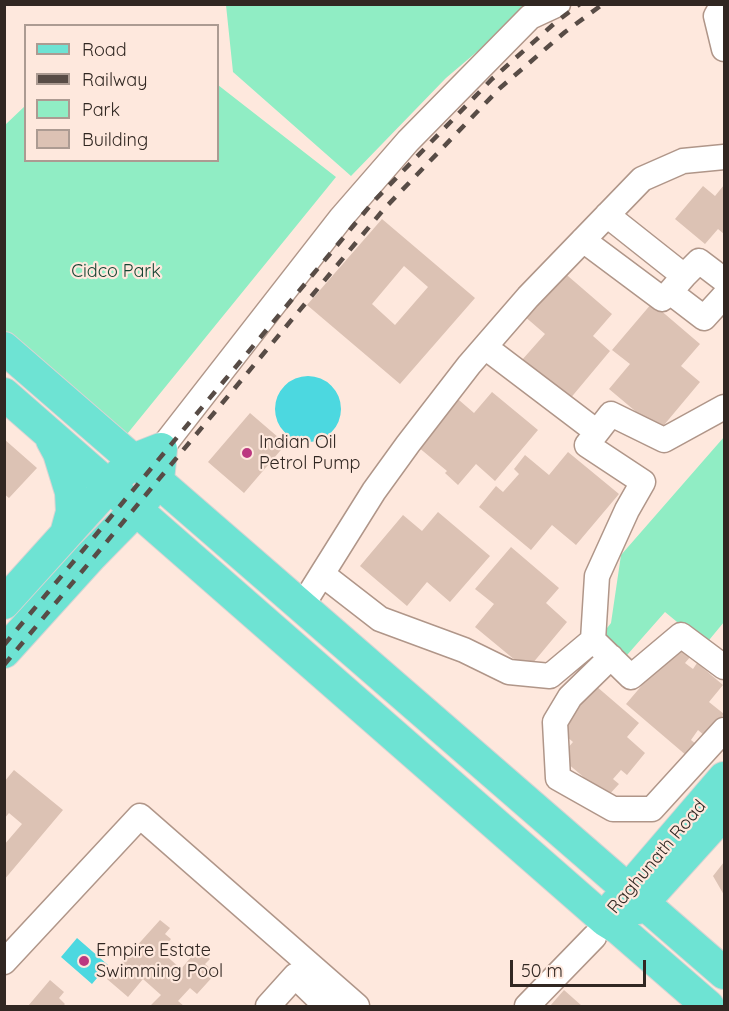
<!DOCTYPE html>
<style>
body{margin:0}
#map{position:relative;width:729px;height:1011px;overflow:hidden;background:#fee8dd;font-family:Quicksand,sans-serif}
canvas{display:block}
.frame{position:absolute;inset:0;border:6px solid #312722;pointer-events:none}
.legend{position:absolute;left:24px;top:24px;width:195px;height:138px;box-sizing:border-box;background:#fee8dd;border:2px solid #ac9b92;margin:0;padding:8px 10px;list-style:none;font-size:18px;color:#312722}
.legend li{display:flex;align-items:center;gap:12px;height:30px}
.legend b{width:30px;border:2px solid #ac9b92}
.scale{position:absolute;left:510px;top:960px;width:136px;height:27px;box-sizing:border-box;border:3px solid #312722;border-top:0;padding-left:8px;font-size:18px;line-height:21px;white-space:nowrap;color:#312722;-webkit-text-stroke:4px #fee8dd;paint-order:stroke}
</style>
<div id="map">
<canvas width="729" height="1011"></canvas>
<div class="frame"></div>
<ul class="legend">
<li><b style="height:8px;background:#6ee3d3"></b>Road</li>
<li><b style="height:8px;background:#584c46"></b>Railway</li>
<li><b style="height:16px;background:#90edc4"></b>Park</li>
<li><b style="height:16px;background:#dcc2b4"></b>Building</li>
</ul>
<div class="scale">50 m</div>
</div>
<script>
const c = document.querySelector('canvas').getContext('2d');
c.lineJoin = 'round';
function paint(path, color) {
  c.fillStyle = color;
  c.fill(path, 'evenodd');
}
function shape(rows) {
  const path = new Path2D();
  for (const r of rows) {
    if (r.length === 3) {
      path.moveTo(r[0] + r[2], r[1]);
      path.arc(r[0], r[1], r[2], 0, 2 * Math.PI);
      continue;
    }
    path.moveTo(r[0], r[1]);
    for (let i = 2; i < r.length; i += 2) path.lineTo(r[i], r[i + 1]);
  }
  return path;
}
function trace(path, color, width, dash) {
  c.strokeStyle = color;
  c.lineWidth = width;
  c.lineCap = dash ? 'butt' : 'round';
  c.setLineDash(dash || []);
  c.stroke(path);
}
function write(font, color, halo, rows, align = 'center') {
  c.font = font + ' Quicksand,sans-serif';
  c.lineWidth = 4.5;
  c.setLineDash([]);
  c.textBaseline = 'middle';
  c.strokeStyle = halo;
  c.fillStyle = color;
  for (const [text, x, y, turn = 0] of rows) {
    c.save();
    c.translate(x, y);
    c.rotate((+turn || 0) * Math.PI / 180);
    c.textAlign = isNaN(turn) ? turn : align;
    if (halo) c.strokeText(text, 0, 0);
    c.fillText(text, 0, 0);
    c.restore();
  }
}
paint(shape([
 [226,5,532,5,446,78,351,176,233,72],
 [218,85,336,177,123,439,5,334,5,125,25,106,26,160,218,160],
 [724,437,724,622,705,645,665,612,620,663,596,642,611,623,621,555]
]), '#90edc4');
paint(shape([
 [308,409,33],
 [77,938,108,965,92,984,61,957]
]), '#4cd8e0');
paint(shape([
 [724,185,724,234,718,229,705,244,675,219,703,186,715,196],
 [382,219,475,298,400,384,307,305],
 [404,266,428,287,395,325,372,304],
 [561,270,612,314,593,336,610,351,569,400,522,360,545,334,523,315],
 [652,303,700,344,681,366,700,382,659,431,609,389,630,364,612,350],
 [492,392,538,430,495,481,476,464,458,485,445,473,447,471,412,442,432,432,447,414,440,408,452,394,474,413],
 [250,413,286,444,244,493,208,462],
 [4,439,37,468,9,498,4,494],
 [568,452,619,494,576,545,552,525,531,550,479,507,496,486,503,492,519,474,514,469,525,455,549,475],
 [438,512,490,556,450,602,427,582,407,606,360,566,403,515,422,531],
 [511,547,559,588,546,603,567,622,527,670,475,627,494,604,475,589],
 [677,644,691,656,685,663,693,669,697,663,723,685,709,702,724,714,705,736,698,730,691,740,696,744,687,756,626,704],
 [596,686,639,723,627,737,645,753,627,775,621,770,613,779,619,784,607,797,560,757,573,742,559,730],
 [14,770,63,810,4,880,4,845,22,824,9,813,4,819,4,782],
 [724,862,724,895,713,876],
 [160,920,170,928,165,934,171,939,161,951,181,969,198,949,210,959,205,964,216,973,197,994,190,988,178,1001,184,1006,150,1006,161,995,143,979,128,997,107,979],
 [50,980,64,992,59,998,65,1004,63,1006,28,1006],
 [564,990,582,1006,550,1006]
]), '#dcc2b4');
const minor = shape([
 [723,4,716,16,724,49],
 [583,240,662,299,670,292,684,276,607,215],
 [684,276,699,261,724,280],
 [670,292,704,318,724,296],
 [485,347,597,432],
 [161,449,341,218,408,141,530,17,558,4],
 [322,574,380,619,464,650,509,672,550,676,593,640,631,677,681,635,724,667],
 [302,606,374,491,408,444,469,365,528,297,642,179,683,161,724,157],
 [593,640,597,576,627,510,643,482,587,445,611,414,664,440,724,407],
 [611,657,570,697,555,722,558,778,613,809,652,809,724,730],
 [4,962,140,816,357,1006],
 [268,1006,295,976,326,1006],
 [527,1006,594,937]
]);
const major = shape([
 [4,348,724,973],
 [4,394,605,920,618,928,708,1006],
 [52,440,59,453,71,492,72,512,66,534],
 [4,603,133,460,161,449,158,481,137,509,91,556,4,652],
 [615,905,724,778],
 [638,908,724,813]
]);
trace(minor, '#b09689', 27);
trace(major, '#d6d4d3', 34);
trace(minor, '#fff', 24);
trace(major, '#6ee3d3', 32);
trace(shape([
 [4,645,374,201,492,79,556,22,580,4],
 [4,665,384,209,500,88,565,32,603,4]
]), '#584c46', 4.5, [10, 10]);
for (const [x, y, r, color] of [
 [247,453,6,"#bb3880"],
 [84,961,6,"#bb3880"]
]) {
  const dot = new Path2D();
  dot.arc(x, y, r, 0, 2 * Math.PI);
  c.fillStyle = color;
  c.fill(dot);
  trace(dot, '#fee8dd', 2);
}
write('18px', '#164432', '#fee8dd', [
 ["Cidco Park",116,272]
]);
write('18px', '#312722', '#fee8dd', [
 ["Indian Oil",259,443],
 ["Petrol Pump",259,464],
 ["Empire Estate",96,951],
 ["Swimming Pool",96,972]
], 'left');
write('18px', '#312722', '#fee8dd', [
 ["Raghunath Road",657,857,-50]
]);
</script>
